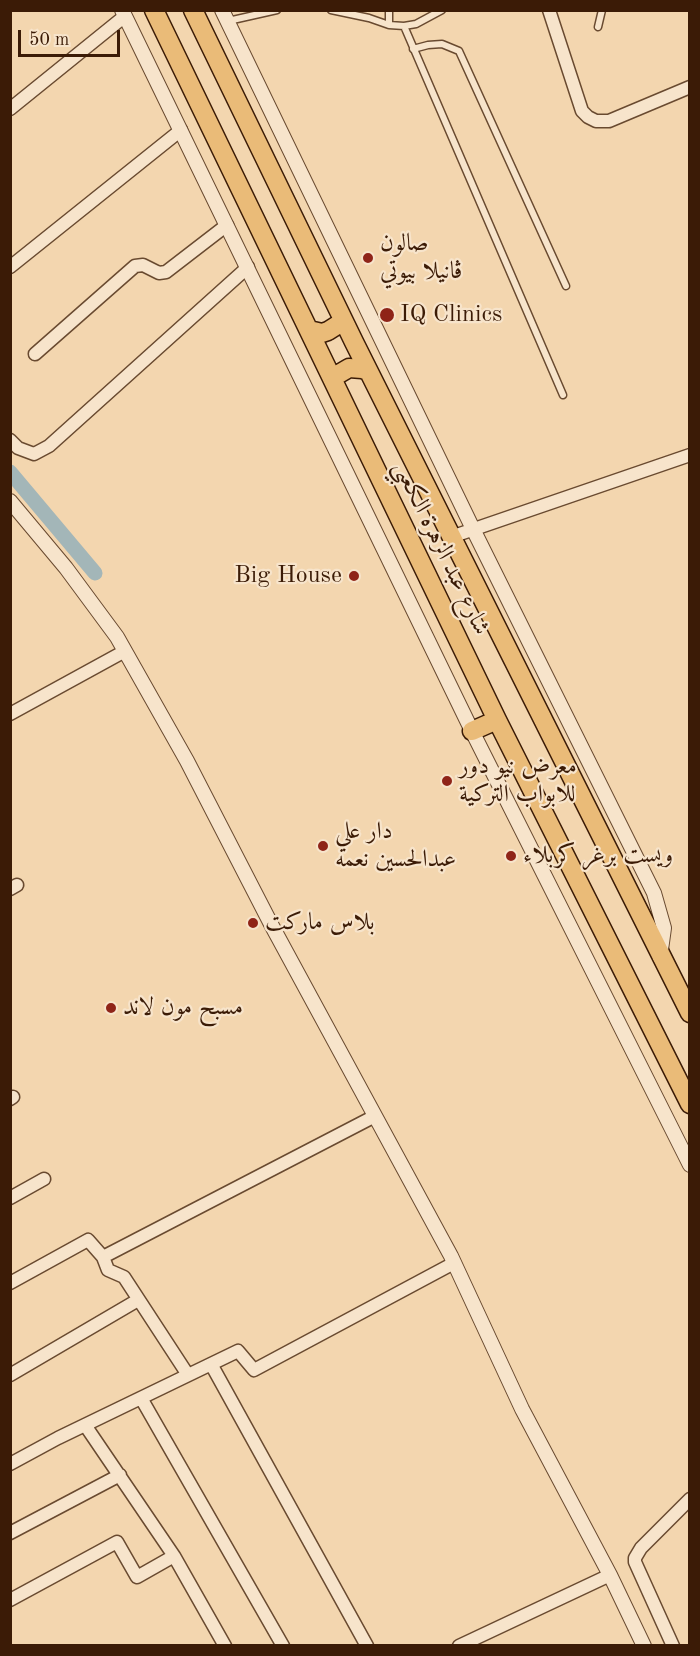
<!DOCTYPE html>
<meta charset="utf-8">
<style>
body{margin:0}
#map{position:relative;width:700px;height:1656px;overflow:hidden;background:#f3d6af;font-family:"Old Standard TT",serif}
canvas{display:block}
.frame{position:absolute;inset:0;border:12px solid #3b1b06;pointer-events:none}
.scale{position:absolute;left:18px;top:30px;width:102px;height:27px;box-sizing:border-box;border:3px solid #3b1b06;border-top:0;padding-left:8px;font-size:18px;line-height:21px;white-space:nowrap;color:#3b1b06;-webkit-text-stroke:4px #f7e4cb;paint-order:stroke}
</style>
<div id="map">
<canvas width="700" height="1656"></canvas>
<div class="frame"></div>
<div class="scale">50 m</div>
</div>
<script>
const c = document.querySelector('canvas').getContext('2d');
c.lineJoin = 'round';
function shape(rows) {
  const path = new Path2D();
  for (const r of rows) {
    path.moveTo(r[0], r[1]);
    for (let i = 2; i < r.length; i += 2) path.lineTo(r[i], r[i + 1]);
  }
  return path;
}
function trace(path, color, width, dash) {
  c.strokeStyle = color;
  c.lineWidth = width;
  c.lineCap = dash ? 'butt' : 'round';
  c.setLineDash(dash || []);
  c.stroke(path);
}
function write(font, color, halo, rows, align = 'center') {
  c.font = font + ' "Old Standard TT",Amiri,serif';
  c.lineWidth = 4.5;
  c.setLineDash([]);
  c.textBaseline = 'middle';
  c.strokeStyle = halo;
  c.fillStyle = color;
  for (const [text, x, y, turn = 0] of rows) {
    c.save();
    c.translate(x, y);
    c.rotate((+turn || 0) * Math.PI / 180);
    c.textAlign = isNaN(turn) ? turn : align;
    if (halo) c.strokeText(text, 0, 0);
    c.fillText(text, 0, 0);
    c.restore();
  }
}
trace(shape([
 [10,472,95,573]
]), '#a3b6b8', 15);
const service = shape([
 [331,10,369,18,389,25,404,26,416,24,442,10],
 [389,10,389,25],
 [228,21,277,10],
 [404,26,563,395],
 [598,27,602,10],
 [413,49,428,45,442,44,459,51,566,286]
]);
const minor = shape([
 [549,10,582,111,588,117,596,121,609,121,690,87],
 [10,109,125,16],
 [10,267,181,130],
 [35,354,135,266,143,265,159,273,166,272,227,225],
 [10,440,18,448,34,454,49,446,248,267],
 [451,537,690,455],
 [10,714,125,651],
 [10,889,17,885],
 [10,1099,13,1097],
 [10,1198,44,1179],
 [103,1257,375,1116],
 [10,1283,88,1240,103,1257,108,1270,124,1277,188,1375],
 [211,1364,367,1646],
 [10,1375,138,1300],
 [141,1398,283,1646],
 [85,1425,174,1556,225,1646],
 [10,1464,58,1438,238,1351,254,1370,454,1263],
 [10,1533,120,1475],
 [10,1600,117,1542,137,1577,174,1556],
 [459,1646,610,1575],
 [673,1646,635,1562,635,1558,641,1548,690,1499]
]);
const tertiary = shape([
 [122,10,472,731,690,1165],
 [222,10,473,529,654,893,664,928,660,957],
 [10,501,66,568,117,637,187,761,272,926,451,1256,522,1409,610,1575,644,1646]
]);
const primary = shape([
 [154,10,497,720,690,1104],
 [193,10,354,342,690,1013],
 [309,330,322,333,328,331,339,324,342,319],
 [333,380,337,375,349,368,362,369,368,371],
 [472,731,497,720]
]);
trace(service, '#694a30', 9);
trace(minor, '#694a30', 15);
trace(tertiary, '#694a30', 16);
trace(primary, '#3b1b06', 21);
trace(service, '#f7e4cb', 6);
trace(minor, '#f7e4cb', 12);
trace(tertiary, '#f7e4cb', 14);
trace(primary, '#eabb78', 18);
for (const [x, y, r, color] of [
 [368,258,6,"#8f2418"],
 [387,315,8,"#8f2418"],
 [354,576,6,"#8f2418"],
 [447,781,6,"#8f2418"],
 [323,846,6,"#8f2418"],
 [511,856,6,"#8f2418"],
 [253,923,6,"#8f2418"],
 [111,1008,6,"#8f2418"]
]) {
  const dot = new Path2D();
  dot.arc(x, y, r, 0, 2 * Math.PI);
  c.fillStyle = color;
  c.fill(dot);
  trace(dot, '#f7e4cb', 2);
}
write('24px', '#3b1b06', '#f7e4cb', [
 ["صالون",380,244],
 ["ڤانيلا بيوتي",380,272],
 ["IQ Clinics",400,315],
 ["Big House",342,576,"right"],
 ["معرض نيو دور",459,767],
 ["للابواب التركية",459,795],
 ["دار علي",335,832],
 ["عبدالحسين نعمه",335,860],
 ["ويست برغر كربلاء",523,856],
 ["بلاس ماركت",265,923],
 ["مسبح مون لاند",123,1008]
], 'left');
write('24px', '#3b1b06', '#f7e4cb', [
 ["شارع عبد الزهرة الكعبي",441,548,64]
]);
</script>
